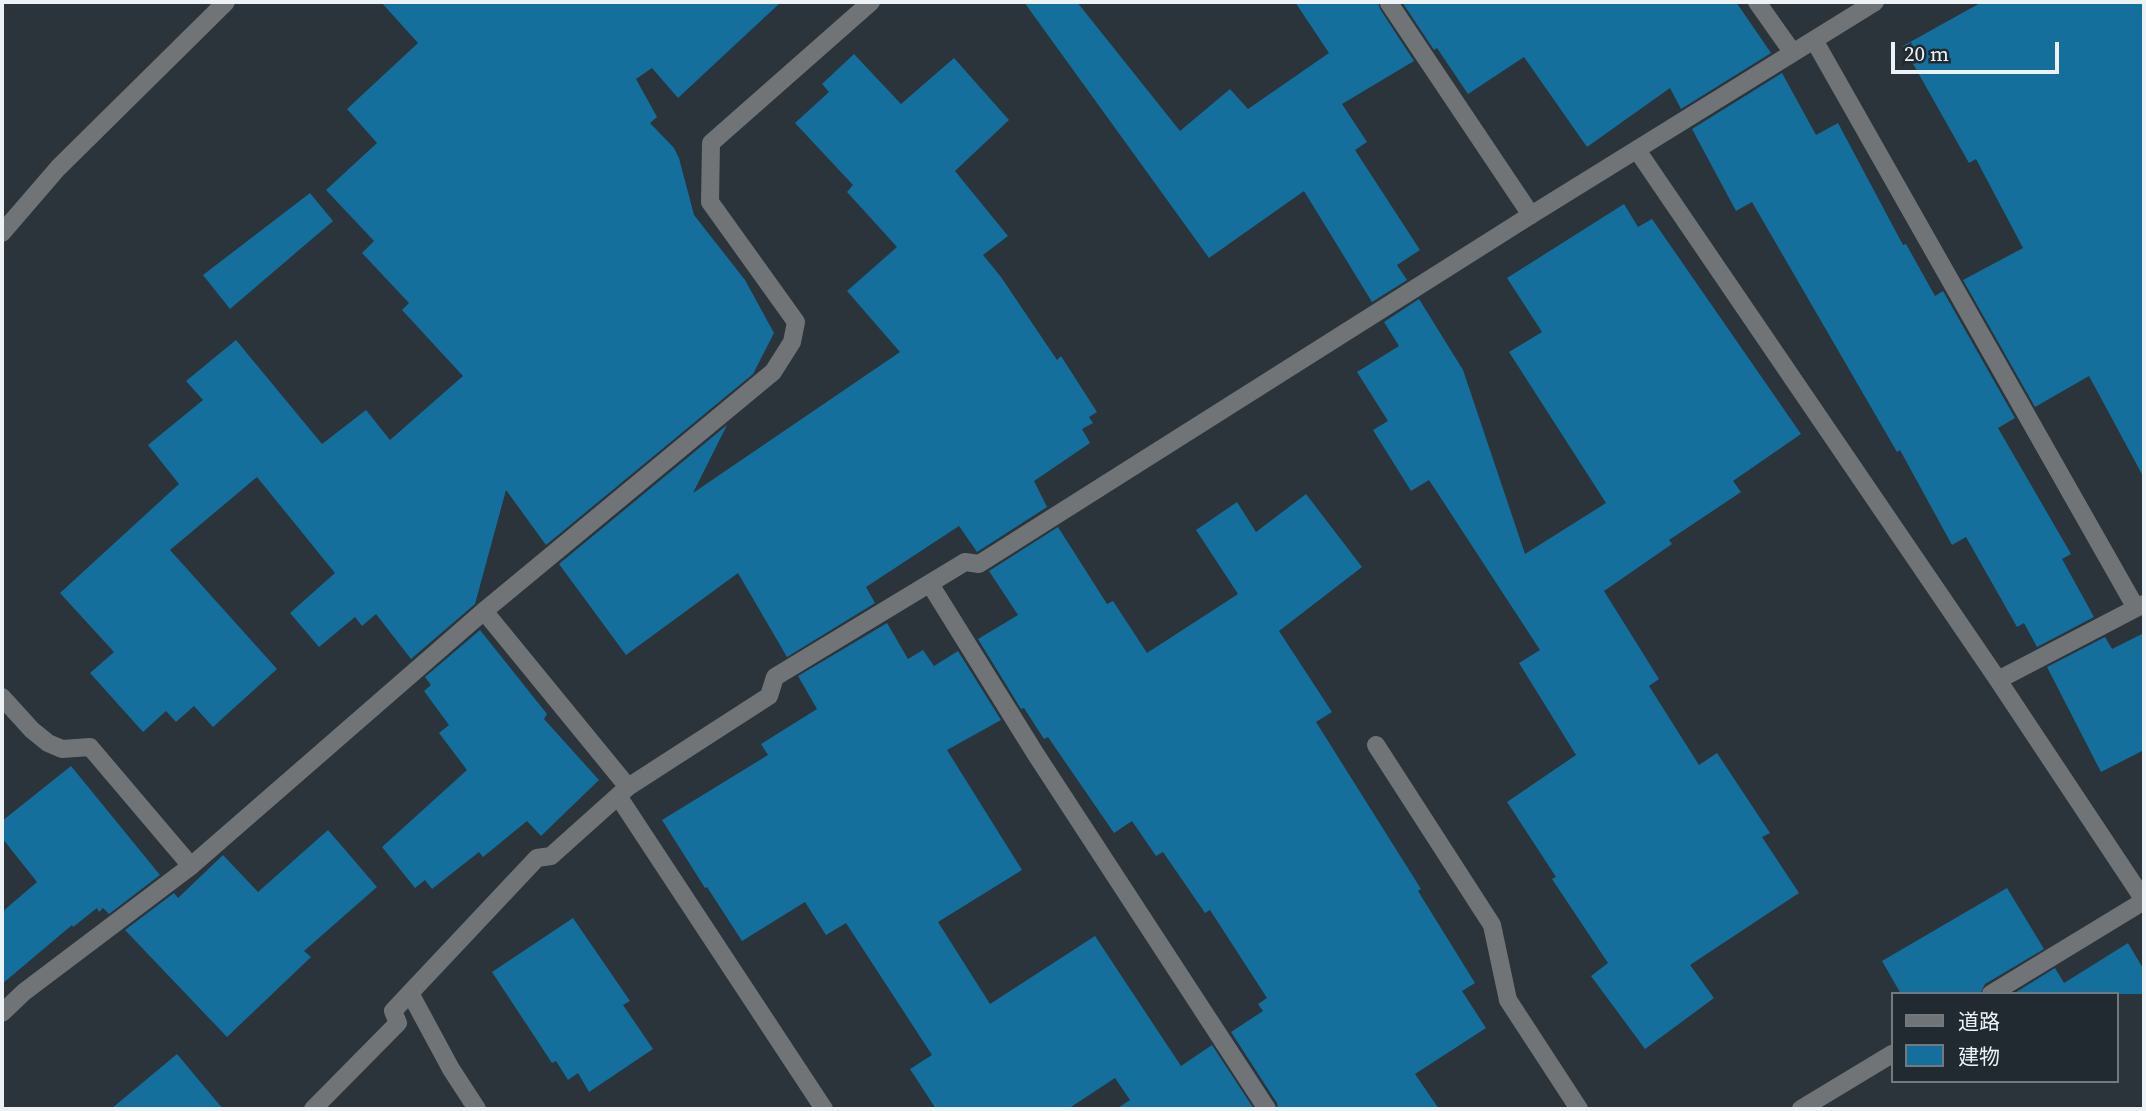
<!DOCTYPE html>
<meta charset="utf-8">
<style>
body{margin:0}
#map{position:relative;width:2146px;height:1111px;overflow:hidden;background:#2b343a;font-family:"Source Serif 4","Noto Sans JP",serif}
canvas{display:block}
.frame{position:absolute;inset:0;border:4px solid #ecf2f6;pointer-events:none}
.legend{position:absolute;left:1891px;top:992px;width:228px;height:91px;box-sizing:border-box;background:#212a30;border:2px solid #727a7f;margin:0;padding:9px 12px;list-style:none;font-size:21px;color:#ecf2f6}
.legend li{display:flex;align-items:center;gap:14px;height:35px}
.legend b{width:35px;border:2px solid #727a7f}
.scale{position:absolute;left:1891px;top:42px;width:168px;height:32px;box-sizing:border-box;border:4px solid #ecf2f6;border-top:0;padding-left:9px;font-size:21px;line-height:24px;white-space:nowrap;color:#ecf2f6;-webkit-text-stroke:5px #212a30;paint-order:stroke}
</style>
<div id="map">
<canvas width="2146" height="1111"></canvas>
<div class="frame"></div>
<ul class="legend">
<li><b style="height:9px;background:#707477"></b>道路</li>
<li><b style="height:19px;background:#146f9d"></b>建物</li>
</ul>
<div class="scale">20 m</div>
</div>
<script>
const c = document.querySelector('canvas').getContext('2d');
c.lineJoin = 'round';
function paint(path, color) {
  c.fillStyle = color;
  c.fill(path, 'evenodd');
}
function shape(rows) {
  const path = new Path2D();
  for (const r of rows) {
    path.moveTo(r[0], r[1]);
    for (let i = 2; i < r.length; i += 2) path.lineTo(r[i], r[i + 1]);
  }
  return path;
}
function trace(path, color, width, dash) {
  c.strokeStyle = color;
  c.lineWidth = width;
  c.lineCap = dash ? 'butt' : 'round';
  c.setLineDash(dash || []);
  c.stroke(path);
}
paint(shape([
 [381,2,781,2,678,98,652,68,636,79,657,117,650,123,674,148,679,158,694,215,745,280,774,333,753,374,546,545,506,490,475,604,411,659,376,614,362,626,355,617,319,647,290,613,335,573,257,477,170,550,277,669,213,727,194,706,176,722,166,711,143,732,90,673,114,652,60,593,179,484,148,445,203,400,186,381,236,340,322,444,366,410,390,440,463,376,402,310,409,303,362,253,374,241,326,190,377,143,347,109,418,43],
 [1024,2,1077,2,1180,131,1230,89,1248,109,1329,53,1295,2,1378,2,1380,9,1414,61,1342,104,1367,142,1355,150,1420,250,1397,265,1407,280,1372,302,1304,191,1209,258],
 [1402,2,1736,2,1771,53,1681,109,1670,88,1587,147,1524,57,1468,94,1437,48,1434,50],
 [1982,2,2144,2,2144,478,2089,376,2035,407,1963,280,2023,248,1976,159,1969,163,1903,46],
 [854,54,901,104,954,58,1009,120,955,171,1008,236,983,255,1001,277,1057,360,1061,356,1097,412,1089,417,1093,423,1082,429,1090,443,1034,481,1047,507,977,552,959,526,866,587,875,603,787,657,738,573,626,655,559,564,727,425,693,493,900,352,847,291,897,247,847,192,853,185,795,123,829,92,822,84],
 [1782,73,1816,135,1838,123,1903,245,1906,244,1935,296,1943,291,2015,418,1998,428,2071,554,2062,559,2094,617,2037,647,2024,623,2017,627,1966,537,1952,545,1900,450,1897,452,1752,202,1736,211,1692,129],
 [310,193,333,221,230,309,203,275],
 [1624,204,1638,227,1652,219,1801,434,1733,481,1741,492,1669,540,1672,544,1604,591,1659,679,1649,686,1699,765,1717,753,1770,833,1762,837,1799,893,1690,965,1714,998,1645,1049,1591,976,1608,963,1552,879,1556,877,1507,802,1576,755,1519,663,1540,650,1429,480,1411,491,1373,430,1388,421,1357,372,1399,346,1384,322,1419,299,1463,370,1525,554,1606,503,1509,352,1542,332,1507,278],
 [1306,494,1362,567,1279,631,1332,712,1316,722,1421,889,1418,891,1475,983,1462,991,1486,1028,1415,1074,1439,1109,1278,1109,1277,1103,1231,1032,1263,1011,1258,1004,1267,998,1210,910,1205,913,1163,852,1156,856,1132,821,1114,833,1048,737,1044,739,1024,708,1021,709,978,639,1018,615,989,571,1058,527,1107,604,1113,601,1147,653,1238,594,1196,530,1237,502,1256,532],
 [887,623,908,659,923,650,934,666,958,651,1001,720,947,750,1022,870,938,922,990,1004,1095,936,1181,1066,1212,1045,1254,1109,1116,1109,1130,1100,1115,1078,1068,1109,936,1109,910,1069,932,1055,846,923,826,935,805,902,742,941,707,887,705,888,662,820,768,755,761,744,817,709,798,676],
 [480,630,547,714,544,719,599,780,541,836,527,821,483,857,479,852,432,889,425,880,415,888,382,847,467,770,439,733,449,725,424,691,431,685,425,677],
 [2144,633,2144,750,2101,772,2047,667,2105,637,2112,649],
 [71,766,160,875,109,914,103,908,99,912,97,908,73,927,72,925,2,984,2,912,37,882,2,838,2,821],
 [328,830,377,887,304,951,311,957,227,1037,125,930,174,893,178,898,223,855,258,892],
 [2007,888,2044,949,1985,984,1980,994,1901,994,1882,961],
 [573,918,630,1001,623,1005,653,1049,589,1092,578,1073,568,1080,556,1061,552,1063,492,972],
 [2128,943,2144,970,2144,994,2013,994,2055,968,2064,983],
 [177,1054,223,1109,111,1109]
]), '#146f9d');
trace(shape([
 [1389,3,1531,215],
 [2,697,32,730,48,743,62,749,90,747,191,866]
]), '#707477', 18);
trace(shape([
 [1757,2,1793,53],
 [1814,40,2136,608],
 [1637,150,1998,680,2144,900],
 [2,233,58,168,226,2],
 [930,584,1035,753,1267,1109],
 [484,611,628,787],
 [1998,680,2144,604],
 [1376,745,1492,925,1508,1000,1579,1109],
 [618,796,824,1109],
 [410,993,451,1069,477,1109],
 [1991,994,2144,901],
 [2,1013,24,992,191,866,484,611,773,372,792,342,796,322,710,202,711,143,871,2],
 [313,1109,398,1023,393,1011,537,858,551,856,628,787,769,696,775,677,965,562,979,564,1531,215,1875,2],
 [1801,1109,1892,1054]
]), '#707477', 18);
</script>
